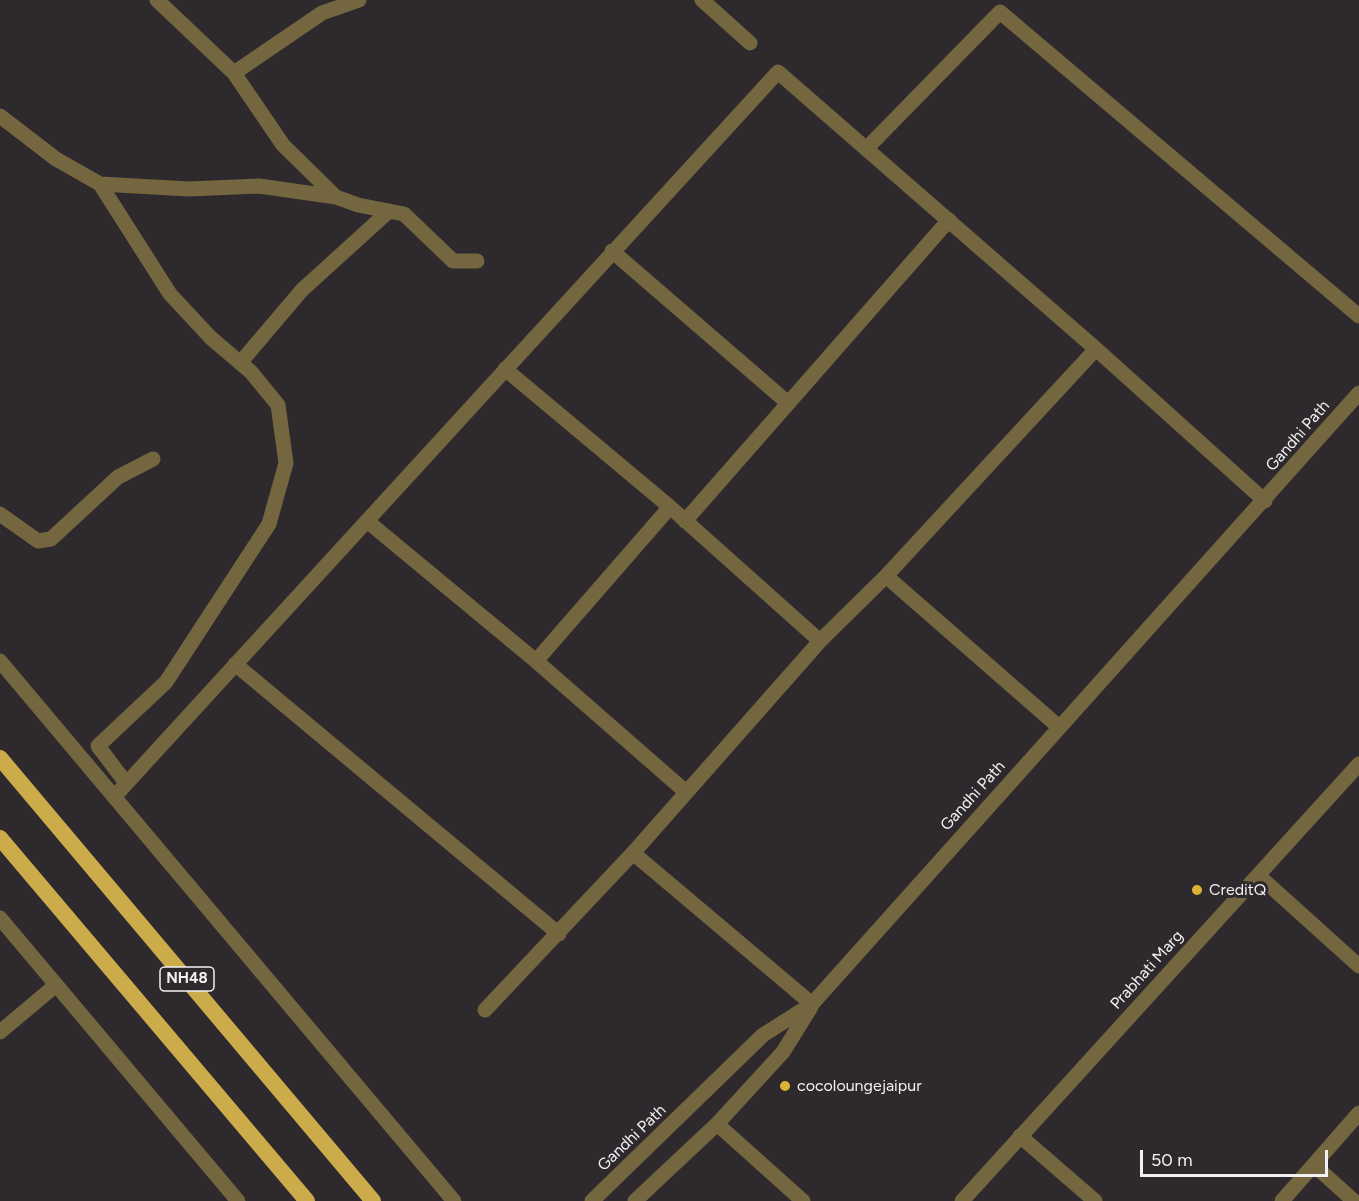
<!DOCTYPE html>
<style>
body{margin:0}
#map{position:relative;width:1359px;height:1201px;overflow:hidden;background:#2d292d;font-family:Figtree,sans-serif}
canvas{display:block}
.scale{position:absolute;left:1140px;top:1150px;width:188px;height:27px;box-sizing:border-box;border:3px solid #f2f0f2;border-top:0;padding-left:8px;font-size:18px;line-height:21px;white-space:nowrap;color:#f2f0f2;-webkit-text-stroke:4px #2d292d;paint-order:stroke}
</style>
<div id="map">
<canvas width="1359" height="1201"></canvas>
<div class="scale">50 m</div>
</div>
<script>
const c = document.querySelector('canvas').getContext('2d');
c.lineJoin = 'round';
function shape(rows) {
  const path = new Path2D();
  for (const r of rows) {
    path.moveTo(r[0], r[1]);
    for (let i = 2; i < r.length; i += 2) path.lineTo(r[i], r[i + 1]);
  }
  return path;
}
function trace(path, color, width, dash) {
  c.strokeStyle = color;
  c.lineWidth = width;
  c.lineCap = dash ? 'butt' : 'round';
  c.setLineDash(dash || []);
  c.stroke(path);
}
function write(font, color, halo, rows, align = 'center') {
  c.font = font + ' Figtree,sans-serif';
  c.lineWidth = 6;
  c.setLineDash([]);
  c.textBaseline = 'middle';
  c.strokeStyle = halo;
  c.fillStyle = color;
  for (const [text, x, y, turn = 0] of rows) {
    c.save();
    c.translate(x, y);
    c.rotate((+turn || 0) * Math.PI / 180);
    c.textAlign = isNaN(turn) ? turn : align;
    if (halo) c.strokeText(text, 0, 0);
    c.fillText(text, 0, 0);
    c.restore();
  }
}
trace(shape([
 [157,0,234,73,322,13,359,0],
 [702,0,750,43],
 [234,73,283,145,336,197],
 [0,116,56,159,100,184,170,294,211,338,251,372,278,405,286,463,269,524,166,682,98,746,126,783],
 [866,149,1000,12,1359,316],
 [100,184,189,189,259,186,336,197,358,205,404,214,453,261,477,261],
 [612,251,788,403],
 [240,363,302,290,389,211],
 [505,369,670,507,820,641],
 [0,514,38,541,51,539,118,477,153,459],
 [367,521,536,661,686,792],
 [685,521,949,220],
 [886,576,1059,727],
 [536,661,670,507],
 [235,664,559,934],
 [115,796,778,72,1096,349,1265,501],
 [633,853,812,1004],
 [1258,875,1359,966],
 [485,1010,633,853,820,641,886,576,1096,349],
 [0,1032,56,985],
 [717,1124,803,1201],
 [1020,1136,1095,1201],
 [1314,1165,1354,1201],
 [962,1201,1359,764],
 [1282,1201,1359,1113]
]), '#74663f', 15);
trace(shape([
 [0,661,454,1201],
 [0,918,238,1201],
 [592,1201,763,1035,812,1004,1359,393],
 [635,1201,717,1124,783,1052,811,1007]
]), '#74663f', 15);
trace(shape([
 [0,758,373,1201],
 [0,838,307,1201]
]), '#ccab4b', 16);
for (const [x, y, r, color] of [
 [1197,890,6,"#dbb333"],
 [785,1086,6,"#dbb333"]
]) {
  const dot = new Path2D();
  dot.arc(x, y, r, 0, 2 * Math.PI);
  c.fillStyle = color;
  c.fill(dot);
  trace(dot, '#2d292d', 2);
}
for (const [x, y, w] of [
 [187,979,54]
]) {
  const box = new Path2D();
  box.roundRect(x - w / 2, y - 12, w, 24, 4.5);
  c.fillStyle = '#2d292d';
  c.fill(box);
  trace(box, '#f2f0f2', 1.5);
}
write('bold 15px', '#f2f0f2', null, [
 ["NH48",187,979]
]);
write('16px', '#f2f0f2', '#2d292d', [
 ["Gandhi Path",1298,436,-49],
 ["Gandhi Path",973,796,-48],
 ["Prabhati Marg",1147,970,-48],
 ["Gandhi Path",632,1138,-44]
]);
write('16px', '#f2f0f2', '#2d292d', [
 ["CreditQ",1209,890],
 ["cocoloungejaipur",797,1086]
], 'left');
</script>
